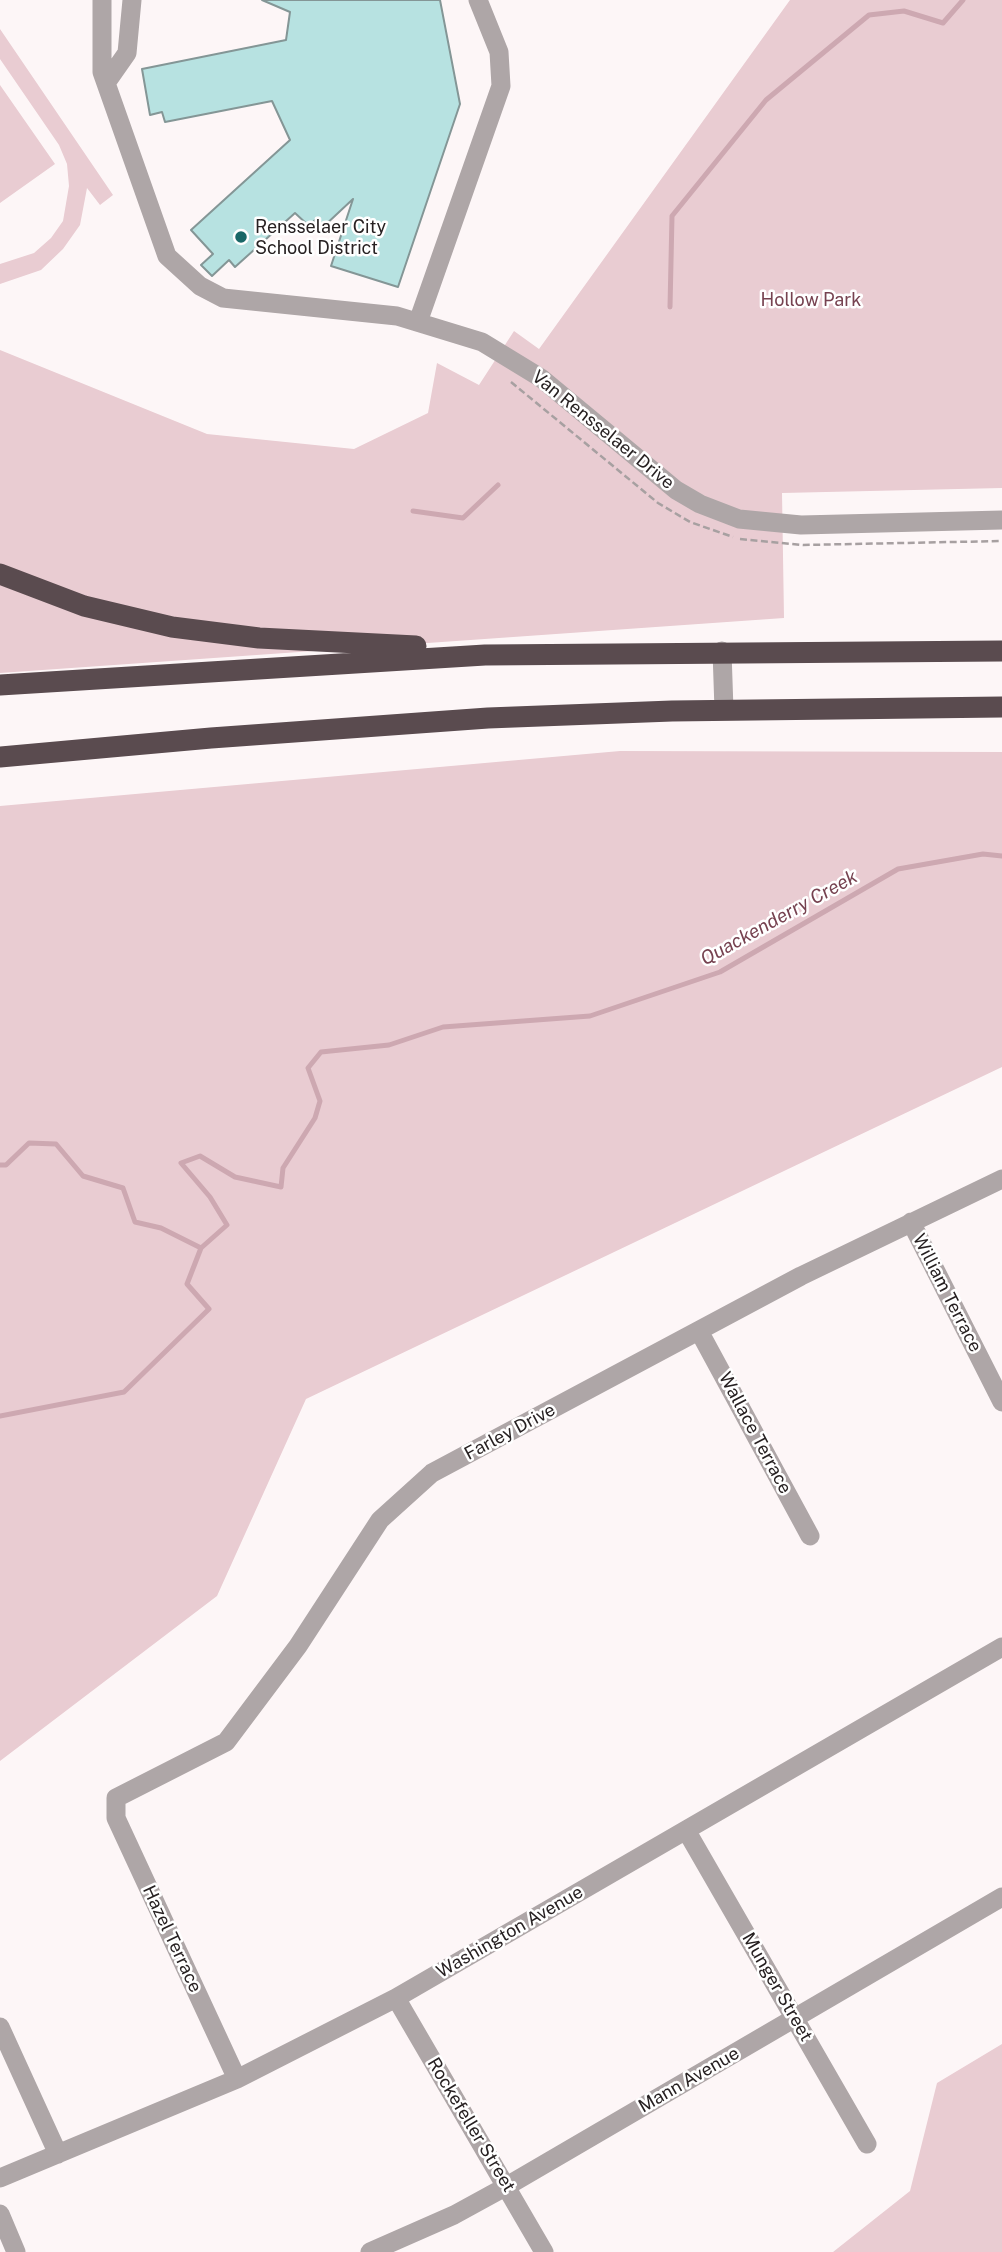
<!DOCTYPE html>
<style>
body{margin:0}
canvas{display:block;background:#fdf6f7}
</style>
<canvas width="1002" height="2252"></canvas>
<script>
const c = document.querySelector('canvas').getContext('2d');
c.lineJoin = 'round';
function paint(path, color) {
  c.fillStyle = color;
  c.fill(path, 'evenodd');
}
function shape(rows) {
  const path = new Path2D();
  for (const r of rows) {
    path.moveTo(r[0], r[1]);
    for (let i = 2; i < r.length; i += 2) path.lineTo(r[i], r[i + 1]);
  }
  return path;
}
function trace(path, color, width, dash) {
  c.strokeStyle = color;
  c.lineWidth = width;
  c.lineCap = dash ? 'butt' : 'round';
  c.setLineDash(dash || []);
  c.stroke(path);
}
function write(font, color, halo, rows, align = 'center') {
  c.font = font + ' "Public Sans",sans-serif';
  c.lineWidth = 5;
  c.setLineDash([]);
  c.textBaseline = 'middle';
  c.strokeStyle = halo;
  c.fillStyle = color;
  for (const [text, x, y, turn = 0] of rows) {
    c.save();
    c.translate(x, y);
    c.rotate((+turn || 0) * Math.PI / 180);
    c.textAlign = isNaN(turn) ? turn : align;
    if (halo) c.strokeText(text, 0, 0);
    c.fillText(text, 0, 0);
    c.restore();
  }
}
paint(shape([
 [790,0,1002,0,1002,488,782,493,784,618,0,673,0,350,207,434,354,449,428,413,437,363,479,385,514,331,539,349],
 [0,29,113,195,100,205,87,188,80,225,63,249,41,270,0,284,0,264,34,253,51,238,63,221,69,186,67,164,59,145,0,59],
 [0,85,55,164,0,203],
 [620,751,1002,752,1002,1067,306,1399,217,1596,0,1761,0,806],
 [1002,2044,1002,2252,833,2252,910,2191,937,2083]
]), '#e9ccd2');
trace(shape([
 [670,307,672,216,766,100,869,15,904,11,943,23,963,0],
 [413,511,463,518,498,485],
 [0,1165,6,1165,29,1143,56,1144,83,1176,123,1188,135,1222,161,1228,201,1248,227,1225,210,1197,181,1163,200,1156,235,1177,281,1187,283,1168,315,1118,320,1101,308,1068,321,1052,389,1045,443,1027,590,1016,720,972,898,869,983,854,1002,856],
 [0,1416,124,1392,209,1309,187,1284,201,1248]
]), '#cda8b1', 5);
const building = shape([
 [262,0,440,0,460,104,398,287,331,266,353,199,322,228,315,220,309,226,295,213,235,267,229,260,212,276,201,265,213,254,191,230,290,140,272,101,165,122,162,112,150,115,142,69,286,40,290,12,262,0]
]);
paint(building, '#b7e2e1');
trace(building, '#849696', 2);
trace(shape([
 [511,382,658,503,690,522,733,537],
 [740,539,803,545,1002,541]
]), '#a7a0a1', 2.5, [7, 3.5]);
trace(shape([
 [102,0,102,72,167,256,200,286,223,298,397,316,482,342,541,378,676,490,700,504,739,519,801,525,1002,520],
 [106,83,127,53,132,0],
 [418,322,501,86,499,52,478,0],
 [722,651,724,710],
 [911,1222,1002,1402],
 [699,1331,810,1536],
 [686,1830,867,2144],
 [396,1998,544,2252],
 [0,2027,58,2154],
 [237,2079,116,1818,116,1798,226,1742,298,1646,380,1520,432,1473,801,1276,1002,1179],
 [0,2178,237,2079,396,1998,1002,1647],
 [0,2214,16,2252],
 [370,2252,454,2215,507,2186,1002,1897]
]), '#aea6a7', 19);
trace(shape([
 [0,574,84,606,172,627,259,638,416,646],
 [0,685,485,655,1002,651],
 [0,757,211,738,488,718,672,711,1002,707]
]), '#5a4b4f', 21);
for (const [x, y, r, color] of [
 [241,237,7,"#196767"]
]) {
  const dot = new Path2D();
  dot.arc(x, y, r, 0, 2 * Math.PI);
  c.fillStyle = color;
  c.fill(dot);
  trace(dot, '#fff', 2.5);
}
write('18px', '#272122', '#fff', [
 ["Rensselaer City",255,227],
 ["School District",255,248]
], 'left');
write('18px', '#764250', '#fff', [
 ["Hollow Park",811,300]
]);
write('18px', '#272122', '#fff', [
 ["Van Rensselaer Drive",603,430,39],
 ["William Terrace",947,1293,63],
 ["Farley Drive",510,1432,-28],
 ["Wallace Terrace",755,1433,62],
 ["Washington Avenue",510,1932,-30],
 ["Hazel Terrace",172,1939,65],
 ["Munger Street",777,1987,60],
 ["Mann Avenue",689,2080,-30],
 ["Rockefeller Street",471,2125,59]
]);
write('italic 19px', '#764250', '#fff', [
 ["Quackenderry Creek",779,918,-29]
]);
</script>
